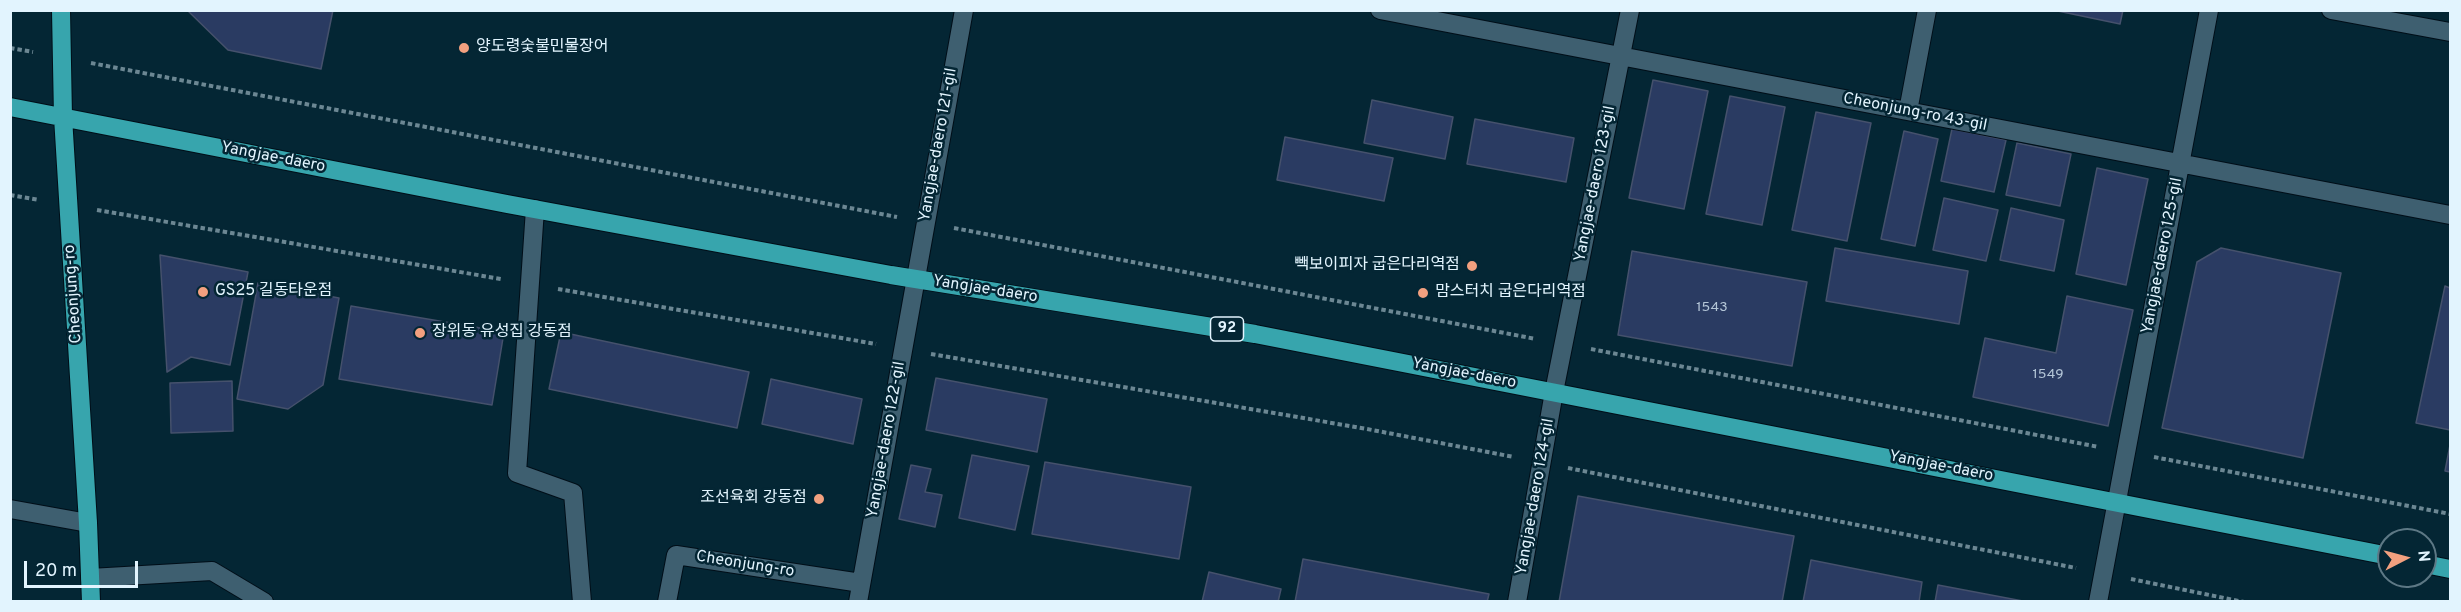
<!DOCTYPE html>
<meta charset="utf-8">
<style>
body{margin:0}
#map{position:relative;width:2461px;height:612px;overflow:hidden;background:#042634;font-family:Overpass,sans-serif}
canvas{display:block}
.frame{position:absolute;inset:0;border:12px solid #e2f4fe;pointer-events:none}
.north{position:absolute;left:2377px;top:528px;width:60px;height:60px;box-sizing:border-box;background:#042634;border:2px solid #5d7885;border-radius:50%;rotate:84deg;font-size:16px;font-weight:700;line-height:24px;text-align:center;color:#e2f4fe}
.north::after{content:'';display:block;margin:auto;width:21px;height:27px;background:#f2a07f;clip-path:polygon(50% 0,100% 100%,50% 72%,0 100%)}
.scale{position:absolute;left:24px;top:561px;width:114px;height:27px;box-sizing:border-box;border:3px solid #e2f4fe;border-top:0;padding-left:8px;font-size:18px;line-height:21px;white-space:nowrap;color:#e2f4fe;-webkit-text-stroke:4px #042634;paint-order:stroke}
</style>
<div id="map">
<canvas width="2461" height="612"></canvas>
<div class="frame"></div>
<div class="north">N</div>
<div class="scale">20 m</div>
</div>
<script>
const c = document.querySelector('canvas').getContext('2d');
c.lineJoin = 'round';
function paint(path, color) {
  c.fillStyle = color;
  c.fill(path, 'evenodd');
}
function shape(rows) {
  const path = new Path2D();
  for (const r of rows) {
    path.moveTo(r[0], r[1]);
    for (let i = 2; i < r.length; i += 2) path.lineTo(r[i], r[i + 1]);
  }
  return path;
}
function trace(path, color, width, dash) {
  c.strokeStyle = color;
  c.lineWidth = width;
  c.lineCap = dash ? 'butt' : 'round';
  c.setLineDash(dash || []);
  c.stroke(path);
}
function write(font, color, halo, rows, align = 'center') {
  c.font = font + ' Overpass,"Noto Sans KR",sans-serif';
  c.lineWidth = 5;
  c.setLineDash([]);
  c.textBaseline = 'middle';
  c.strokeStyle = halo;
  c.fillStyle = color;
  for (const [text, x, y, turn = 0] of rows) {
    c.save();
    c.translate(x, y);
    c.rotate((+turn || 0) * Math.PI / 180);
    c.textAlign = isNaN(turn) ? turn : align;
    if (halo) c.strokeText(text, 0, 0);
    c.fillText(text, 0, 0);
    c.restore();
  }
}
const building = shape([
 [187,10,333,10,321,69,228,50,187,10],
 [2053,10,2123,10,2120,24,2053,10],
 [1653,80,1708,91,1684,209,1629,198,1653,80],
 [1730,96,1785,107,1762,225,1706,214,1730,96],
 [1372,100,1453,117,1445,159,1364,143,1372,100],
 [1816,112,1871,123,1847,241,1792,230,1816,112],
 [1475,119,1574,138,1566,182,1467,164,1475,119],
 [1952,129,2006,140,1994,192,1941,181,1952,129],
 [1904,131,1938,139,1915,246,1881,239,1904,131],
 [1285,137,1393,158,1384,201,1277,180,1285,137],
 [2017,143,2071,154,2060,206,2006,195,2017,143],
 [2097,168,2148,179,2126,285,2076,274,2097,168],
 [1944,198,1998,210,1986,261,1933,250,1944,198],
 [2011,208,2064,220,2054,271,2000,260,2011,208],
 [1835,248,1968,271,1959,324,1826,301,1835,248],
 [2221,248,2341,273,2303,458,2162,428,2197,262,2221,248],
 [1632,251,1807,282,1792,366,1618,335,1632,251],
 [160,255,248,272,230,365,191,357,167,372,160,255],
 [258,283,339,298,323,385,288,409,237,399,258,283],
 [2445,286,2450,288,2450,430,2416,423,2445,286],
 [2067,296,2133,310,2108,426,1973,397,1985,338,2056,353,2067,296],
 [351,306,504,332,492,405,339,379,351,306],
 [561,332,749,372,737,428,549,389,561,332],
 [936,378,1047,399,1037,452,926,430,936,378],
 [771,379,862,399,853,444,762,424,771,379],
 [232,381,233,431,171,433,170,383,232,381],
 [2450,445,2450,472,2445,471,2450,445],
 [972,455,1029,466,1015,530,959,518,972,455],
 [1045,462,1191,487,1179,559,1032,534,1045,462],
 [911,465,931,469,925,492,942,495,935,527,899,519,911,465],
 [1578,496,1794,536,1782,602,1559,602,1578,496],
 [1303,559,1489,594,1487,602,1295,602,1303,559],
 [1811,560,1922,582,1919,602,1803,602,1811,560],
 [1209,572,1281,589,1278,602,1202,602,1209,572],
 [1938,585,2028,602,1935,602,1938,585]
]);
paint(building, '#2a3b62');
trace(building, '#45516c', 1.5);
const minor = shape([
 [1380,10,2450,215],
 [2331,10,2450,32],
 [1908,111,1927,10],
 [535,209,517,473,573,493,582,602],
 [10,509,88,523],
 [90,578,212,571,264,602],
 [667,602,676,555,861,583],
 [858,602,964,10],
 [1517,602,1554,392,1630,10],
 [2098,602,2209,10]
]);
const major = shape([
 [61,10,63,117,88,523,91,602],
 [10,107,507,204,891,275,1255,334,2389,556],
 [2425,564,2450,569]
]);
trace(minor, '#000e18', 20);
trace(major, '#000e18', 20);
trace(shape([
 [10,48,33,52],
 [91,63,897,217],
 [10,195,39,200],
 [97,210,501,279],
 [954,228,1536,339],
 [558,289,876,344],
 [1591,349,2099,447],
 [931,354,1367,429,1514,457],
 [2154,457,2450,514],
 [1568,468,2076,568],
 [2131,579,2244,602]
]), '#6c8793', 4, [4.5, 3]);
trace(minor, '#3e5f70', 18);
trace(major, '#37a5ad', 18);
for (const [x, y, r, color] of [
 [464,48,6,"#f2a07f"],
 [1472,266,6,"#f2a07f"],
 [203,292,6,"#f2a07f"],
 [1423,293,6,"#f2a07f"],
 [420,333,6,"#f2a07f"],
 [819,499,6,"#f2a07f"]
]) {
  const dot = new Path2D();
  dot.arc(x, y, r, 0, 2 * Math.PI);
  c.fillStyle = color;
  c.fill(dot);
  trace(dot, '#042634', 2);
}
write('14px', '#b4c6d7', null, [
 ["1543",1712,308],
 ["1549",2048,375]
]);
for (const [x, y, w] of [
 [1227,329,33]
]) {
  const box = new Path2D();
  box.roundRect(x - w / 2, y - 12, w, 24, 4.5);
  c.fillStyle = '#042634';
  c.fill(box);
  trace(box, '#e2f4fe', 1.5);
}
write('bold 15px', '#e2f4fe', null, [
 ["92",1227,329]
]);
write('16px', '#e2f4fe', '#042634', [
 ["양도령숯불민물장어",476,48],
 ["빽보이피자 굽은다리역점",1460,266,"right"],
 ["GS25 길동타운점",215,292],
 ["맘스터치 굽은다리역점",1435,293],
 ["장위동 유성집 강동점",432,333],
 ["조선육회 강동점",807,499,"right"]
], 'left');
write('16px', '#e2f4fe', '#042634', [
 ["Cheonjung-ro 43-gil",1915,113,11],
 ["Yangjae-daero 121-gil",939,145,-80],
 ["Yangjae-daero",273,158,11],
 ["Yangjae-daero 123-gil",1596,184,-79],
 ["Yangjae-daero 125-gil",2163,256,-79],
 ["Yangjae-daero",985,290,9],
 ["Cheonjung-ro",74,294,-94],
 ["Yangjae-daero",1464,374,11],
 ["Yangjae-daero 122-gil",887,440,-80],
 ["Yangjae-daero",1941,467,11],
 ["Yangjae-daero 124-gil",1536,497,-80],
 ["Cheonjung-ro",745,565,9]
]);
</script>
